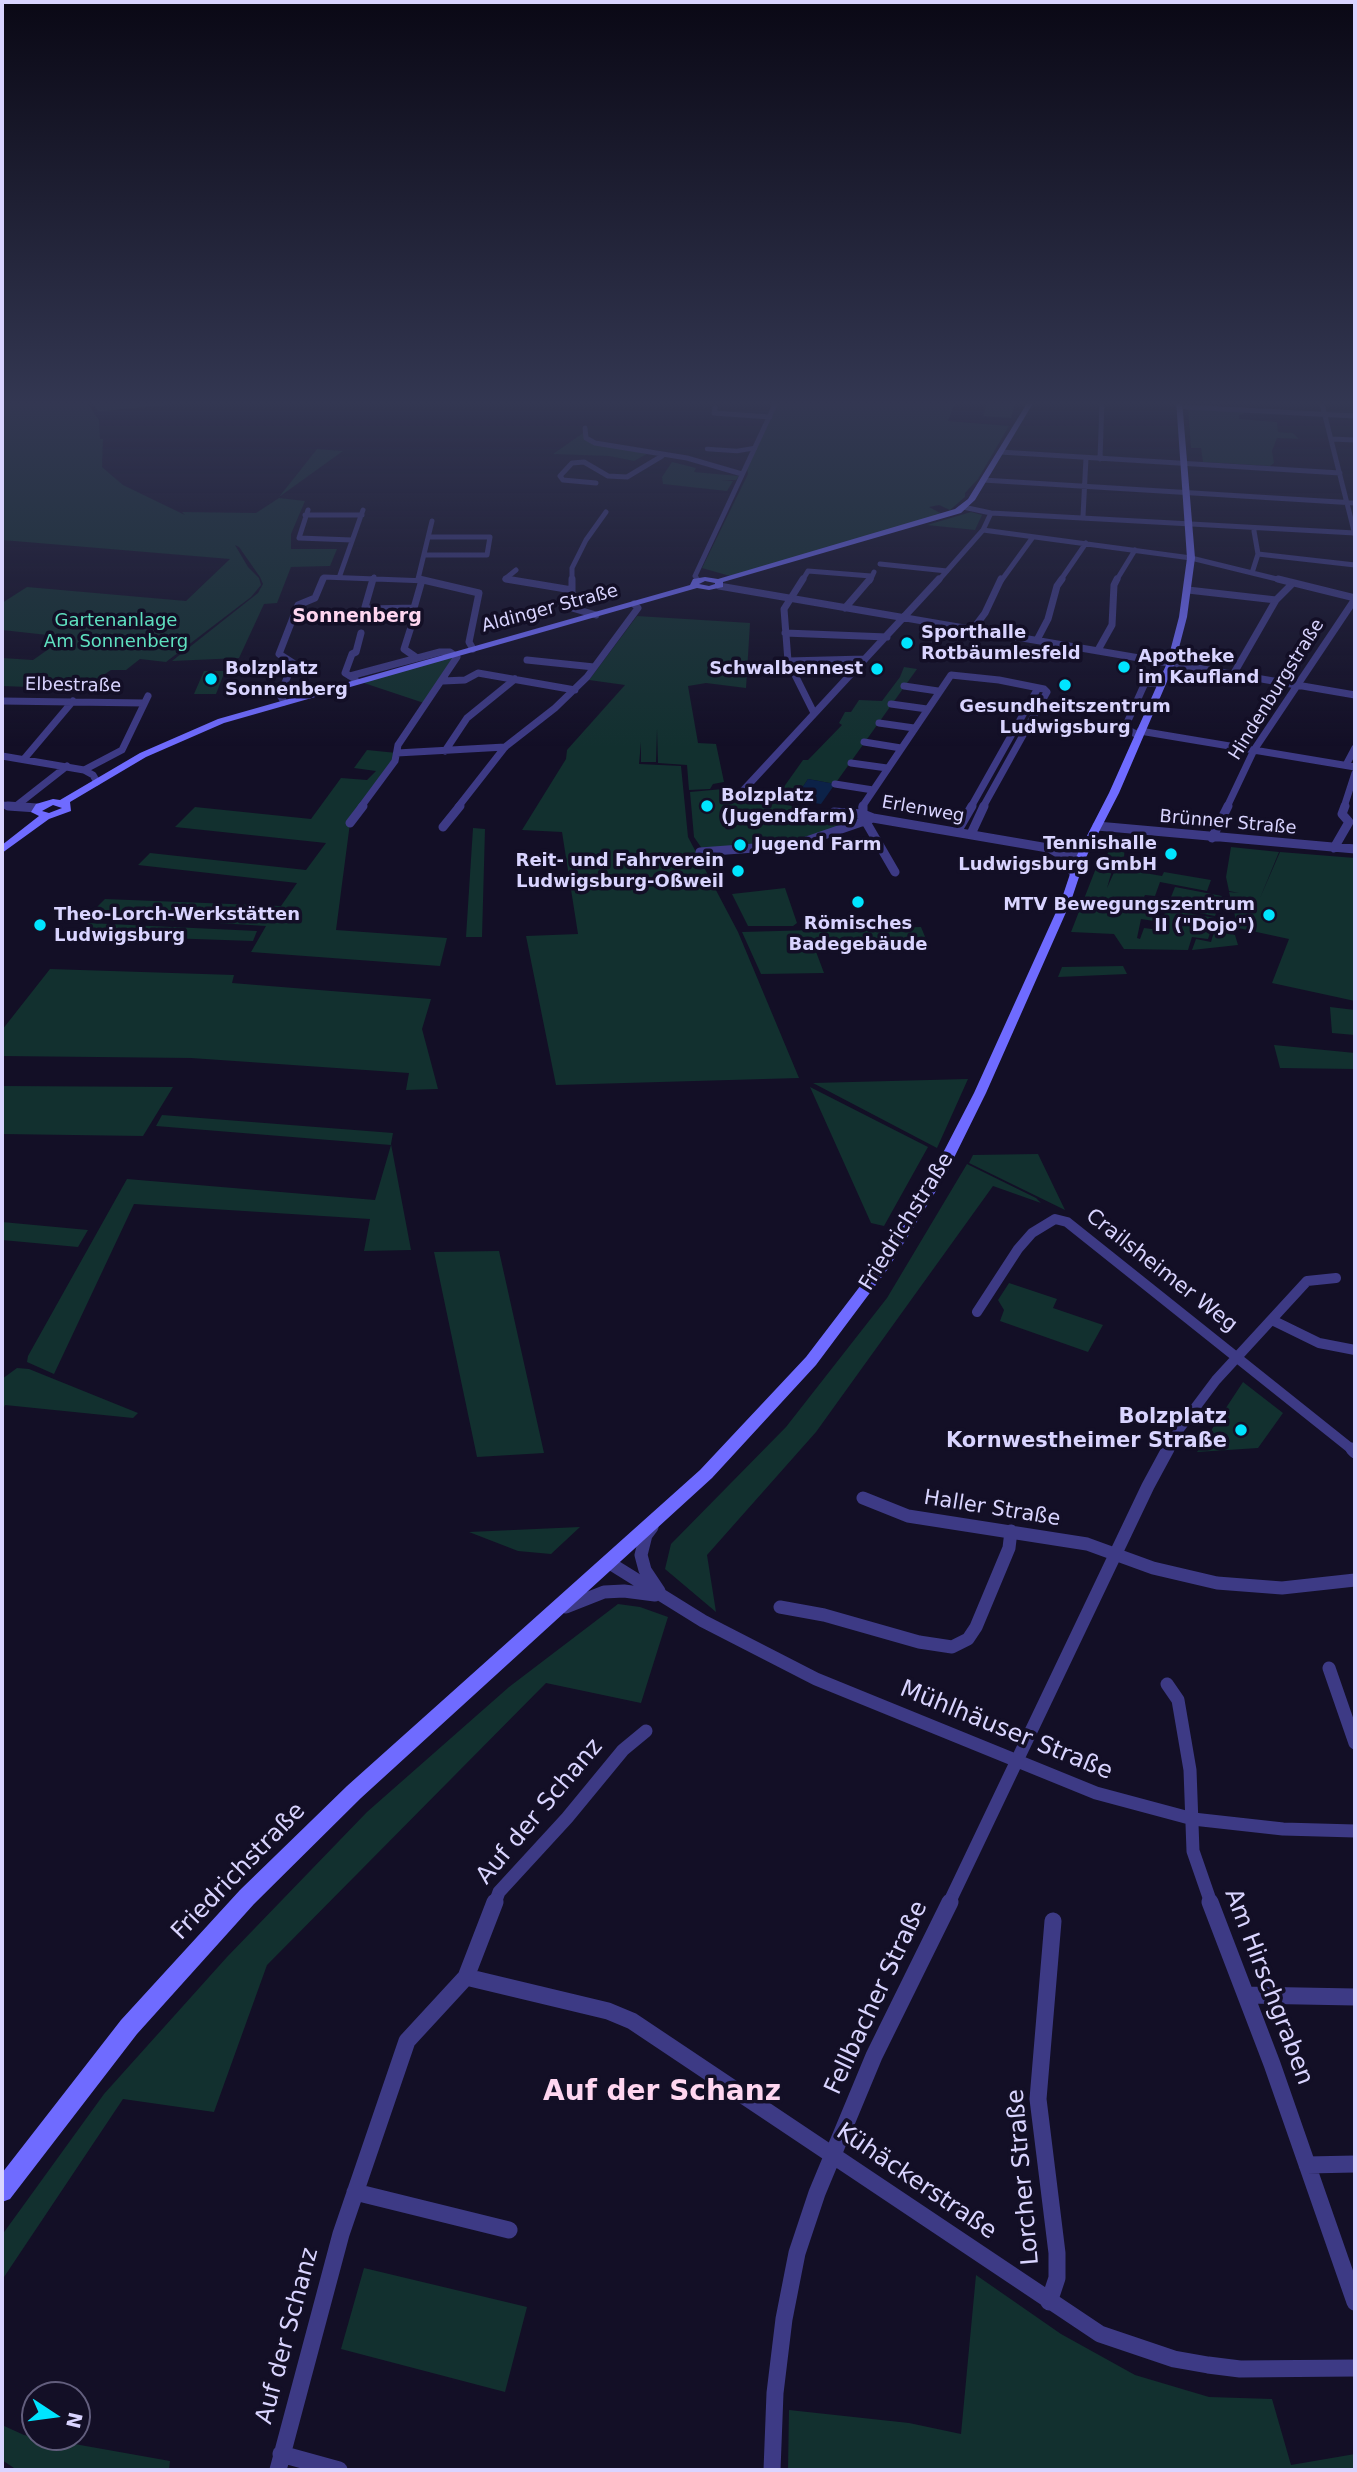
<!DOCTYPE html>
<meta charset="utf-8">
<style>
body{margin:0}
#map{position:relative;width:1357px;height:2472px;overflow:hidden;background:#130f26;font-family:"DejaVu Sans",sans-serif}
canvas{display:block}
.frame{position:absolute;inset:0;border:4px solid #d9d4ff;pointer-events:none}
.north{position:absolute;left:21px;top:2381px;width:70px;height:70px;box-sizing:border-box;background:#130f26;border:2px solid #625e7d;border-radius:50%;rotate:103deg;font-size:19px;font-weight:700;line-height:28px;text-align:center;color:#d9d4ff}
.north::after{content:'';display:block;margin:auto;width:24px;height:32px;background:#00e5ff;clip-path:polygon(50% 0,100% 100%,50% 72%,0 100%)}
</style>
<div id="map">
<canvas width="1357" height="2472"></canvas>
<div class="frame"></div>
<div class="north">N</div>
</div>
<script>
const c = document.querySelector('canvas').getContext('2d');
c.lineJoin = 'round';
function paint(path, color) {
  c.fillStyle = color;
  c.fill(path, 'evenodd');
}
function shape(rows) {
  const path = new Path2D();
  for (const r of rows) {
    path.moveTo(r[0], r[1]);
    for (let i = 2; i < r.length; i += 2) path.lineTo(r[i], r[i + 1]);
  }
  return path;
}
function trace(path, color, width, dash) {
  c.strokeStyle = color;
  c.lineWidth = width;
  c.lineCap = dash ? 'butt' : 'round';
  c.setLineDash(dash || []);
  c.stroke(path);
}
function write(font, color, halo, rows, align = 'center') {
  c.font = font + ' "DejaVu Sans",sans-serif';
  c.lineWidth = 7;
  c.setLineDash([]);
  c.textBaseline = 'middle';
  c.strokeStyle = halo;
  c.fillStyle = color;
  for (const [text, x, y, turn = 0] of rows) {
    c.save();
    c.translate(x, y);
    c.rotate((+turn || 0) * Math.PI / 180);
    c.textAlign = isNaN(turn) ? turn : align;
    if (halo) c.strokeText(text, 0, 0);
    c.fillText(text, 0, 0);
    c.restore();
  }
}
paint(shape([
 [2,400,85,400,99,420,100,439,103,439,102,467,123,485,185,515,182,512,256,513,279,498,305,501,291,534,291,549,337,549,330,566,291,567,277,603,264,604,239,658,172,661,258,593,263,584,260,577,239,547,235,545,248,567,259,578,261,585,251,597,166,662,140,659,126,670,111,670,82,689,2,686,2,658,33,660,66,637,2,630,2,603,27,587,186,601,230,559,2,540,2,427,5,423],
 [89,400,218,400,103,411,98,411],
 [778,400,956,400,948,421,1009,426,978,479,965,493,965,497,950,510,939,505,929,507,942,514,730,576,702,568,748,474,747,468],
 [988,400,1016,400,1011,418,983,416],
 [1188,409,1247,412,1239,415,1239,419,1277,422,1278,432,1293,433,1299,439,1277,438,1272,451,1274,463,1270,466,1203,462,1201,448,1191,448],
 [583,433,585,439,647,454,634,461,609,456,553,454],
 [317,449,343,451,279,497],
 [672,462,696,468,694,472,739,476,736,480,722,480,733,481,727,491,663,484,662,477],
 [971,512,982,515,975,530,927,525],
 [637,616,750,623,746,688,706,683,688,686,698,743,716,744,724,782,713,784,710,789,689,790,687,765,658,763,657,729,656,762,641,762,641,742,639,764,681,766,688,837,738,932,799,1078,556,1085,526,936,578,934,562,832,522,830,566,759,567,750,625,685,589,680],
 [456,656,427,704,361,682],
 [904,667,917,669,835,784,808,779,794,800,776,798,803,760,808,760,842,725,839,723,845,712,851,712,859,700,882,701,900,677],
 [204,671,225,671,216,694,194,694],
 [367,750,397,753,350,823,336,930,447,938,440,966,251,952,266,926,89,915,105,899,281,906,297,883,138,865,150,853,306,870,326,843,175,827,195,807,311,819,341,778,367,780,376,771,354,768],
 [723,789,727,798,739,797,863,818,861,822,771,848,703,850,694,837,690,792],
 [473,828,485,829,482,937,466,937],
 [1117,836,1125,837,1124,860,1113,867,1107,888,1116,868,1162,876,1164,872,1211,880,1207,891,1160,882,1155,896,1145,895,1142,901,1160,905,1154,921,1141,919,1137,938,1140,939,1144,928,1159,930,1166,909,1215,918,1208,939,1192,937,1188,950,1124,949,1114,934,1071,932,1098,863,1103,862],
 [1231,847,1279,852,1260,898,1280,852,1355,858,1355,1001,1272,983,1289,939,1238,928,1229,892,1239,893,1229,891,1226,877],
 [1175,887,1222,896,1215,916,1167,907],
 [785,888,797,923,793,926,748,926,732,894],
 [1218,919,1221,920,1225,932,1235,935,1238,945,1192,950,1196,939,1211,942],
 [88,923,257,931,253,941,78,935],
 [921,927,928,944,815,949,824,973,761,974,742,932],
 [1123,966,1127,974,1058,977,1062,967],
 [50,969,234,975,232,983,431,999,422,1029,438,1089,406,1090,409,1073,191,1058,2,1056,2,1030],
 [1330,1007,1355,1010,1355,1035,1332,1033],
 [1274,1045,1355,1053,1355,1069,1280,1068],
 [968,1079,937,1148,813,1083],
 [2,1086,173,1087,143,1136,2,1134],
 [810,1087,928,1147,884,1226,871,1223],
 [162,1115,393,1133,391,1144,411,1250,364,1251,370,1219,134,1204,54,1374,27,1362,28,1356,127,1179,375,1200,391,1145,156,1126],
 [1038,1154,1065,1210,969,1163,973,1155],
 [967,1164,1036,1198,1041,1203,993,1186,816,1432,707,1555,716,1612,665,1569,671,1544,786,1427,887,1298],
 [2,1223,2,1222,88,1230,78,1247,2,1240],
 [499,1251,544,1453,477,1457,434,1252],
 [1009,1283,1057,1299,1053,1308,1103,1325,1088,1352,1000,1321,1004,1310,998,1300],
 [17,1368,29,1369,138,1413,133,1418,5,1405,2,1412,2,1379],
 [1243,1382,1283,1413,1258,1448,1197,1452],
 [580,1527,551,1554,518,1551,469,1532],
 [618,1604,640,1607,668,1617,641,1703,546,1683,267,1965,214,2112,123,2099,2,2280,2,2235,104,2094,227,1957,367,1812,509,1687],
 [364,2268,527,2307,505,2392,341,2349],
 [976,2275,1061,2334,1135,2375,1209,2397,1272,2399,1291,2465,1355,2454,1355,2470,788,2470,789,2410,909,2423,961,2434],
 [2,2425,24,2435,170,2461,169,2470,17,2470,2,2460]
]), '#12302f');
paint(shape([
 [808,779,835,784,821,804,794,800]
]), '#0c2248');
trace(shape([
 [707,449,737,451,755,448]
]), '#3d3a85', 4.5);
trace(shape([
 [1154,400,1174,402],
 [1321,400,1355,535],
 [1185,407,1355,416],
 [715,408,714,413,770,417],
 [585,428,586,438,595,443,687,458,742,474],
 [1331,439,1355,440],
 [1000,452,1340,473],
 [1100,459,1102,400],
 [983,480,1355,503],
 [596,483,563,480,560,476,572,463,584,462,608,476,627,477,662,456],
 [963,507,991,513,1355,533],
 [308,510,299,538,352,540],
 [305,515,362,515],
 [1083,516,1086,458],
 [983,530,1191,558,1285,581],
 [1258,554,1355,565],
 [425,555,487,555,490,537,429,537],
 [880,564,947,571],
 [516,570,505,579,517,581],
 [1252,573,1258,554,1254,531],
 [340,575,363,510],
 [418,579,432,521],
 [698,580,695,576,777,400],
 [322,581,324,577,427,581],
 [373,581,374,577],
 [572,581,572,568,586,540,606,512],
 [802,581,808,571,871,576],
 [870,581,874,572],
 [938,581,983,530,991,513],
 [1001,581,1033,537],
 [1060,581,1086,543],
 [1116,581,1135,550]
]), '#3d3a85', 5);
trace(shape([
 [373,579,365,607,369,609,414,608,422,580],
 [419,579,479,593,469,642,473,649],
 [506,579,572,590],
 [572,579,572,598,565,606,596,615],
 [803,579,784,609,788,661,814,713],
 [1278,579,1355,598],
 [719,586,1355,695],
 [1188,590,1276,600],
 [845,608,870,579],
 [411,627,404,649,417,658],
 [973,629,985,613,1001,579],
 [785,633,887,637],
 [1037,640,1048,619,1057,586,1062,579],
 [1098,650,1112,625,1114,585,1117,579],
 [527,660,594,667],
 [788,661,865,659],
 [1234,673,1276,600,1293,583],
 [350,676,440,652,450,652,457,657,398,745,395,761,361,807],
 [355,679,345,673,352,654,356,652,361,633],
 [443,681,465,680,478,673,575,690],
 [904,686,938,691],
 [2,701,144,703],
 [284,702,280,695,293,663,279,654,298,605,315,598,323,579],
 [891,704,927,709],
 [879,723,914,728],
 [1140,731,1355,767],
 [1138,735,1128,730,1126,725,1145,683,1161,684],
 [864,742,901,748],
 [445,751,467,718,515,679],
 [397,753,505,747],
 [2,756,84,770,93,775,97,782],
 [24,759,73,701],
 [851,763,887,768],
 [1346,765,1355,748],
 [84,770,122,750,148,696],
 [835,784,873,790],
 [738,796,939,579],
 [2,805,28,807],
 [16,806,67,766],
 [458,807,505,747,555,708,587,677,638,608,634,604],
 [862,807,951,675,999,680,1044,689,1047,692,983,807],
 [971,807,1038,688],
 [1227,807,1254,750,1355,599],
 [1344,807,1355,773]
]), '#3d3a85', 7);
trace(shape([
 [8,806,37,808],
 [863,806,863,814],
 [834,812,863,814,873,818,1083,854],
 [866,822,895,872],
 [350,823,363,806],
 [1097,826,1355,849],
 [443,827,460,806],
 [957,832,972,806],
 [971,834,984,806],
 [1212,838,1228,806],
 [1334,848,1349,822,1342,814,1345,806],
 [1051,849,1063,856,1074,874],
 [700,852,795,845,873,818]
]), '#3d3a85', 9);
trace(shape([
 [977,1312,1018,1249,1032,1233,1055,1219,1067,1222,1354,1451],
 [1272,1320,1319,1343,1355,1350],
 [1167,1451,1180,1428,1216,1380,1307,1281,1336,1278]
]), '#3d3a85', 10);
trace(shape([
 [1352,1449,1355,1452],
 [863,1498,908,1516,1087,1544,1153,1568,1217,1583,1282,1588,1355,1580],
 [652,1527,646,1535,641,1555,645,1570,659,1591],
 [608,1562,703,1621,816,1679,1096,1793,1193,1819,1283,1829,1355,1831],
 [566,1607,604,1592,624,1591,655,1595],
 [780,1607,824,1615,919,1642,952,1647,968,1639,976,1627,1009,1548,1011,1531],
 [1329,1668,1355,1743],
 [1167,1684,1178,1700,1190,1770,1193,1851,1211,1903],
 [495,1903,499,1892,567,1818,623,1750,646,1731],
 [949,1903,1148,1486,1168,1449]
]), '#3d3a85', 13);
trace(shape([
 [1210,1902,1272,2064,1355,2302],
 [466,1977,608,2011,632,2021,1100,2334,1174,2359,1208,2365,1240,2369,1355,2368],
 [1247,1995,1355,1997],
 [1307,2165,1355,2164],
 [355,2192,509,2230],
 [1049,2302,1057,2278,1057,2253,1038,2099,1053,1921],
 [281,2454,339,2470],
 [278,2470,341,2234,407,2041,466,1977,495,1902],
 [772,2470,775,2393,784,2319,797,2253,817,2193,874,2056,950,1902]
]), '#3d3a85', 17);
paint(shape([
 [1029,400,1035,400,975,500,961,513,723,582,723,587,709,590,697,588,224,723,146,757,70,802,71,811,49,819,2,853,2,845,39,816,31,812,36,804,53,799,60,800,140,753,218,719,690,585,693,579,705,577,718,579,955,509,968,499,1029,400],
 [705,581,715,583,715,584,709,586,699,584,705,581],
 [53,805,62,808,49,813,42,811,53,805],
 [1176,400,1182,400,1195,558,1187,617,1175,663,1119,793,1085,859,1071,901,986,1093,944,1178,887,1270,816,1365,712,1478,361,1798,254,1904,137,2034,10,2199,2,2202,2,2173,121,2020,240,1890,347,1786,700,1470,806,1357,877,1264,930,1178,974,1093,1061,901,1075,859,1109,793,1167,663,1179,617,1187,558,1176,400]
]), '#6f6bff');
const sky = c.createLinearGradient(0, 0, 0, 747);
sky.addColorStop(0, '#0a0815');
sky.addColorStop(0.54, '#333752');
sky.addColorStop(1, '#33375200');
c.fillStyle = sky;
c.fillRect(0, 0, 1357, 747);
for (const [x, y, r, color] of [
 [907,643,7,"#00e5ff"],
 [1124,667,7,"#00e5ff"],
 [877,669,7,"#00e5ff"],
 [211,679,7,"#00e5ff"],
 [1065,685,7,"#00e5ff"],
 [707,806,7,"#00e5ff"],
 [740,845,7,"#00e5ff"],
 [1171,854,7,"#00e5ff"],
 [738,871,7,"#00e5ff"],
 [858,902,7,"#00e5ff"],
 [1269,915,7,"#00e5ff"],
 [40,925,7,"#00e5ff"],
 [1241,1430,7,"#00e5ff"]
]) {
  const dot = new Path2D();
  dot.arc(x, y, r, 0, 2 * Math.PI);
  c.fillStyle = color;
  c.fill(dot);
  trace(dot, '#130f26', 2.5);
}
write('18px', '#d9d4ff', '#130f26', [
 ["Aldinger Straße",550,609,-15],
 ["Elbestraße",73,686,1],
 ["Hindenburgstraße",1277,690,-58],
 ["Erlenweg",923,810,10],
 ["Brünner Straße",1228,823,5]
]);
write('18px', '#5fe0c0', '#130f26', [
 ["Gartenanlage",116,621],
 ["Am Sonnenberg",116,642]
]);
write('bold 18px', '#d9d4ff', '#130f26', [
 ["Sporthalle",921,633],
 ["Rotbäumlesfeld",921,654],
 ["Apotheke",1138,657],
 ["im Kaufland",1138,678],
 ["Bolzplatz",225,669],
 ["Sonnenberg",225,690],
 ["Schwalbennest",863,669,"right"],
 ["Gesundheitszentrum",1065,707,"center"],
 ["Ludwigsburg",1065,728,"center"],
 ["Bolzplatz",721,796],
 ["(Jugendfarm)",721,817],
 ["Tennishalle",1157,844,"right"],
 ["Ludwigsburg GmbH",1157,865,"right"],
 ["Jugend Farm",754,845],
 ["Reit- und Fahrverein",724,861,"right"],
 ["Ludwigsburg-Oßweil",724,882,"right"],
 ["MTV Bewegungszentrum",1255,905,"right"],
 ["II (\"Dojo\")",1255,926,"right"],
 ["Theo-Lorch-Werkstätten",54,915],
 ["Ludwigsburg",54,936],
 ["Römisches",858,924,"center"],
 ["Badegebäude",858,945,"center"]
], 'left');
write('bold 19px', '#ffd6f0', '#130f26', [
 ["Sonnenberg",357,617]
]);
write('21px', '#d9d4ff', '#130f26', [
 ["Friedrichstraße",907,1222,-58],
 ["Crailsheimer Weg",1161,1271,38],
 ["Haller Straße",992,1509,9]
]);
write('bold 21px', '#d9d4ff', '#130f26', [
 ["Bolzplatz",1227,1418],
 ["Kornwestheimer Straße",1227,1442]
], 'right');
write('24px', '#d9d4ff', '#130f26', [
 ["Mühlhäuser Straße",1006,1731,22],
 ["Auf der Schanz",540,1812,-50],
 ["Friedrichstraße",239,1872,-46],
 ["Am Hirschgraben",1268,1987,69],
 ["Fellbacher Straße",877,1998,-65],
 ["Lorcher Straße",1024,2177,-95],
 ["Kühäckerstraße",916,2182,34],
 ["Auf der Schanz",288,2336,-75]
]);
write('bold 28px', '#ffd6f0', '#130f26', [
 ["Auf der Schanz",662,2093]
]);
</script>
